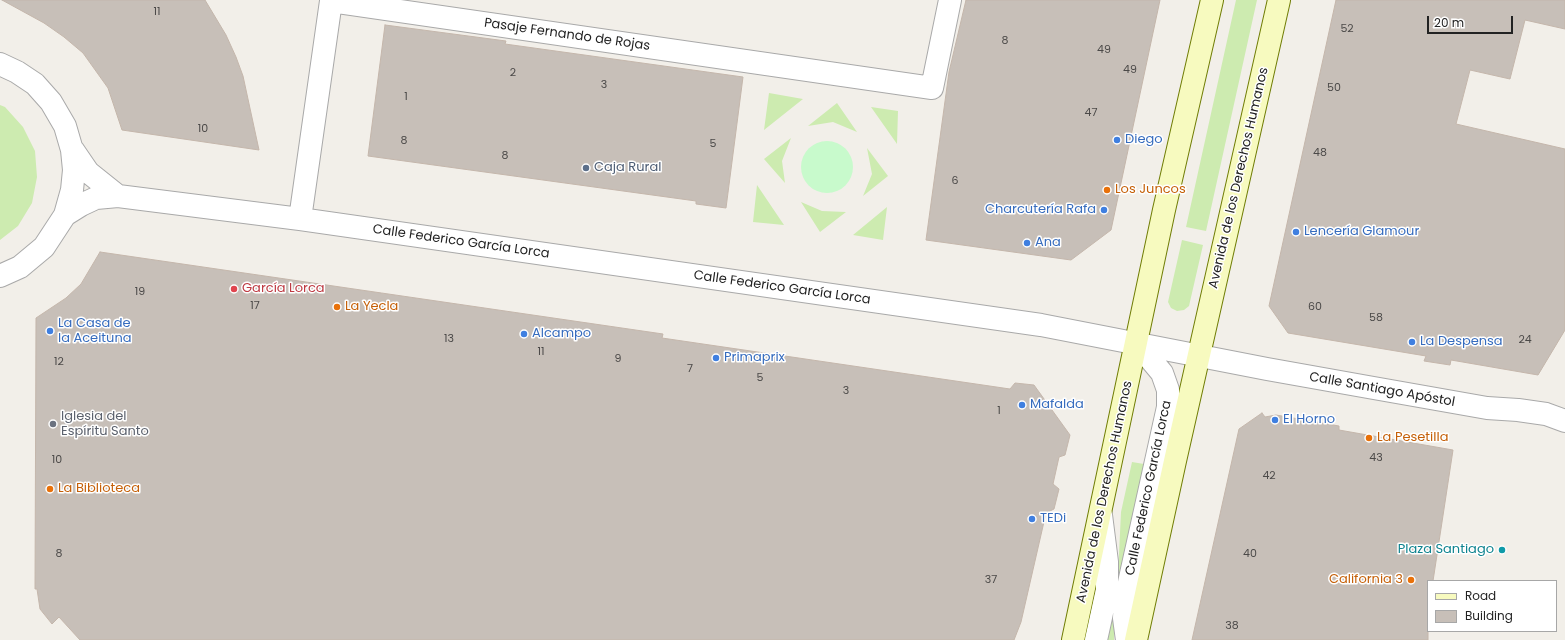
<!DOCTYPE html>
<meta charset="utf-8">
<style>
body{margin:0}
#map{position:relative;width:1565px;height:640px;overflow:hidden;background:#f2efe9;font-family:Poppins,sans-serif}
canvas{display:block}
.legend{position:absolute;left:1427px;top:580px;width:130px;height:52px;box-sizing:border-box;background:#fff;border:1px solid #a7a7a7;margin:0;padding:5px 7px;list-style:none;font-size:12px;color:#222}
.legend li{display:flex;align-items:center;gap:8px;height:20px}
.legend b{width:20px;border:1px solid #a7a7a7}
.scale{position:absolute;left:1427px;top:16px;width:86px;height:18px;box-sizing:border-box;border:2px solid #222;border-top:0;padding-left:5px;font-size:12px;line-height:14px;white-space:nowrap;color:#222;-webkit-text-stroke:3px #fff;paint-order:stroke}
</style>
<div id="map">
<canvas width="1565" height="640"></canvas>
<ul class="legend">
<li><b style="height:5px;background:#f7fabf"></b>Road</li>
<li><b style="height:11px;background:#c7bfb8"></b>Building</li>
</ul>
<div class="scale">20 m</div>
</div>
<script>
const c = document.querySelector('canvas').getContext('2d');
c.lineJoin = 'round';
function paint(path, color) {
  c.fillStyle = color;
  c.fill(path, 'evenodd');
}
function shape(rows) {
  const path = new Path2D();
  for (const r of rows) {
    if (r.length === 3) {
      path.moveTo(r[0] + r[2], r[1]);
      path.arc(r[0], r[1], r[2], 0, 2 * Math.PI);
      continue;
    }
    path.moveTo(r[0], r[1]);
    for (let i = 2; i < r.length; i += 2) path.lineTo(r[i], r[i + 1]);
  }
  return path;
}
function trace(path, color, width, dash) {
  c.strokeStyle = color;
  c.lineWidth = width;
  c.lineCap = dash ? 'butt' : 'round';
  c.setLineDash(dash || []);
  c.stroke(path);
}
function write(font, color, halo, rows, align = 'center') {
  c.font = font + ' Poppins,sans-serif';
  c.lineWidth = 3;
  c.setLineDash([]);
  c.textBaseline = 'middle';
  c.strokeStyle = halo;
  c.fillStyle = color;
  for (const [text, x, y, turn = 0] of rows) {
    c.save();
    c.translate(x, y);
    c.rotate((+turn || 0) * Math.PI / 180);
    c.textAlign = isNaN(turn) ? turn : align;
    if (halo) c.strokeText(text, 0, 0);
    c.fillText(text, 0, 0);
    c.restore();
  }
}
paint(shape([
 [1236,0,1257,0,1206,231,1186,227],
 [769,93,803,99,764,130],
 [837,103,857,132,833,122,808,126],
 [0,105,5,107,23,127,35,151,37,177,32,203,18,226,0,240],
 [871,107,898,111,897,144],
 [791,138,782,161,785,183,764,159],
 [867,148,888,176,863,196,872,174],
 [757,185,784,225,753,222],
 [801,202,822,211,846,212,820,232],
 [887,207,883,240,853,235],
 [1182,240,1203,245,1189,306,1184,310,1177,311,1171,308,1168,302],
 [1132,462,1144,464,1120,573,1115,606,1114,640,1106,640,1118,575,1121,512]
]), '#cdebb0');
paint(shape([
 [827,167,26]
]), '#c8facc');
const building = shape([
 [2,0,205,0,226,35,236,57,243,76,259,150,122,130,108,88,83,53,64,37,44,23,2,0],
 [966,0,1160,0,1111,230,1071,260,926,240,949,72,966,0],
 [1336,0,1565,0,1565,29,1525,20,1510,79,1470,70,1456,124,1565,149,1565,330,1538,375,1451,360,1450,365,1424,361,1426,356,1288,333,1269,306,1336,0],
 [385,25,506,41,505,44,743,77,726,208,696,204,696,201,368,156,385,25],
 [100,252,663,334,662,338,1010,389,1015,383,1034,385,1070,435,1065,455,1059,457,1053,484,1059,489,1054,509,1046,513,1021,622,1014,640,80,640,59,617,52,624,40,609,37,589,35,589,36,318,66,298,81,284,100,252],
 [1262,413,1265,417,1276,415,1339,426,1339,430,1453,450,1433,581,1428,581,1428,640,1192,640,1239,429,1262,413]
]);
paint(building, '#c7bfb8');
trace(building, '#c4b6ab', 1);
const street = shape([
 [0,64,17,72,35,84,51,102,65,126,72,150,74,170,72,190,65,215,44,247,20,267,0,276],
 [73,150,88,172,118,196],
 [65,215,81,205,96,198,118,196,300,219,1041,325,1267,369,1368,387,1487,408,1518,410,1546,414,1565,421],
 [300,219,331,1,932,88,950,0],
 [1096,640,1107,590,1107,562,1101,515],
 [1127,640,1124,618,1125,601,1168,407,1168,390,1162,373,1137,343]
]);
const secondary = shape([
 [1073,640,1164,210,1212,0],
 [1136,640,1175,461,1279,0]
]);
trace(street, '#a9a9a9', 24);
trace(secondary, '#707d05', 24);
trace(street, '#fff', 22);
trace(secondary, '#f7fabf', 22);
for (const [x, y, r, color] of [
 [1117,140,4,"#3f7fe0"],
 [586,168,4,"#5c6f8a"],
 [1107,190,4,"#e8710a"],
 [1104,210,4,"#3f7fe0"],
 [1296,232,4,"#3f7fe0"],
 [1027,243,4,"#3f7fe0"],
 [234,289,4,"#e0444e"],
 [337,307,4,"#e8710a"],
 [50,331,4,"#3f7fe0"],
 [524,334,4,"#3f7fe0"],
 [1412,342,4,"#3f7fe0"],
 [716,358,4,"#3f7fe0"],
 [1022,405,4,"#3f7fe0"],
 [1275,420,4,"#3f7fe0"],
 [53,424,4,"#6b7280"],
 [1369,438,4,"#e8710a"],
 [50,489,4,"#e8710a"],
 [1032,519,4,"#3f7fe0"],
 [1502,550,4,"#0f9aa8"],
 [1411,580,4,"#e8710a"]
]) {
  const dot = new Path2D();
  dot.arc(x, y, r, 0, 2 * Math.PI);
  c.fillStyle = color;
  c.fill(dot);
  trace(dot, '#fff', 1.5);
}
write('11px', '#4b4948', null, [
 ["11",157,12],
 ["52",1347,29],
 ["8",1005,41],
 ["49",1104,50],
 ["49",1130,70],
 ["2",513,73],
 ["3",604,85],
 ["50",1334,88],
 ["1",406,97],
 ["47",1091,113],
 ["10",203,129],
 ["8",404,141],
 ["5",713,144],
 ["48",1320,153],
 ["8",505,156],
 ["6",955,181],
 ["19",140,292],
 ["17",255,306],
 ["60",1315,307],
 ["58",1376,318],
 ["13",449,339],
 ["24",1525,340],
 ["11",541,352],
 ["9",618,359],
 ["12",59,362],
 ["7",690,369],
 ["5",760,378],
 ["3",846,391],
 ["1",999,411],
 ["43",1376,458],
 ["10",57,460],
 ["42",1269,476],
 ["8",59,554],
 ["40",1250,554],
 ["37",991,580],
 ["38",1232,626]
]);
write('13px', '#222', '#fff', [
 ["Pasaje Fernando de Rojas",567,35,8],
 ["Avenida de los Derechos Humanos",1239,178,-77],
 ["Calle Federico García Lorca",461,242,8],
 ["Calle Federico García Lorca",782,288,8],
 ["Calle Santiago Apóstol",1382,390,10],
 ["Calle Federico García Lorca",1149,488,-78],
 ["Avenida de los Derechos Humanos",1105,492,-78]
]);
write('13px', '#366cbe', '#fff', [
 ["Diego",1125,140],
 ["Charcutería Rafa",1096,210,"right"],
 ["Lencería Glamour",1304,232],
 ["Ana",1035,243],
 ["La Casa de",58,324],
 ["la Aceituna",58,339],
 ["Alcampo",532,334],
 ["La Despensa",1420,342],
 ["Primaprix",724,358],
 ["Mafalda",1030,405],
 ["El Horno",1283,420],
 ["TEDi",1040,519]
], 'left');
write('13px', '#4e5e75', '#fff', [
 ["Caja Rural",594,168]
], 'left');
write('13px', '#c56008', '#fff', [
 ["Los Juncos",1115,190],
 ["La Yecla",345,307],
 ["La Pesetilla",1377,438],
 ["La Biblioteca",58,489],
 ["California 3",1403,580,"right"]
], 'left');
write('13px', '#be3a42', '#fff', [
 ["García Lorca",242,289]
], 'left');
write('13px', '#5b616d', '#fff', [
 ["Iglesia del",61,417],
 ["Espíritu Santo",61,432]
], 'left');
write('13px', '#0d838f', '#fff', [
 ["Plaza Santiago",1494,550]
], 'right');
</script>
